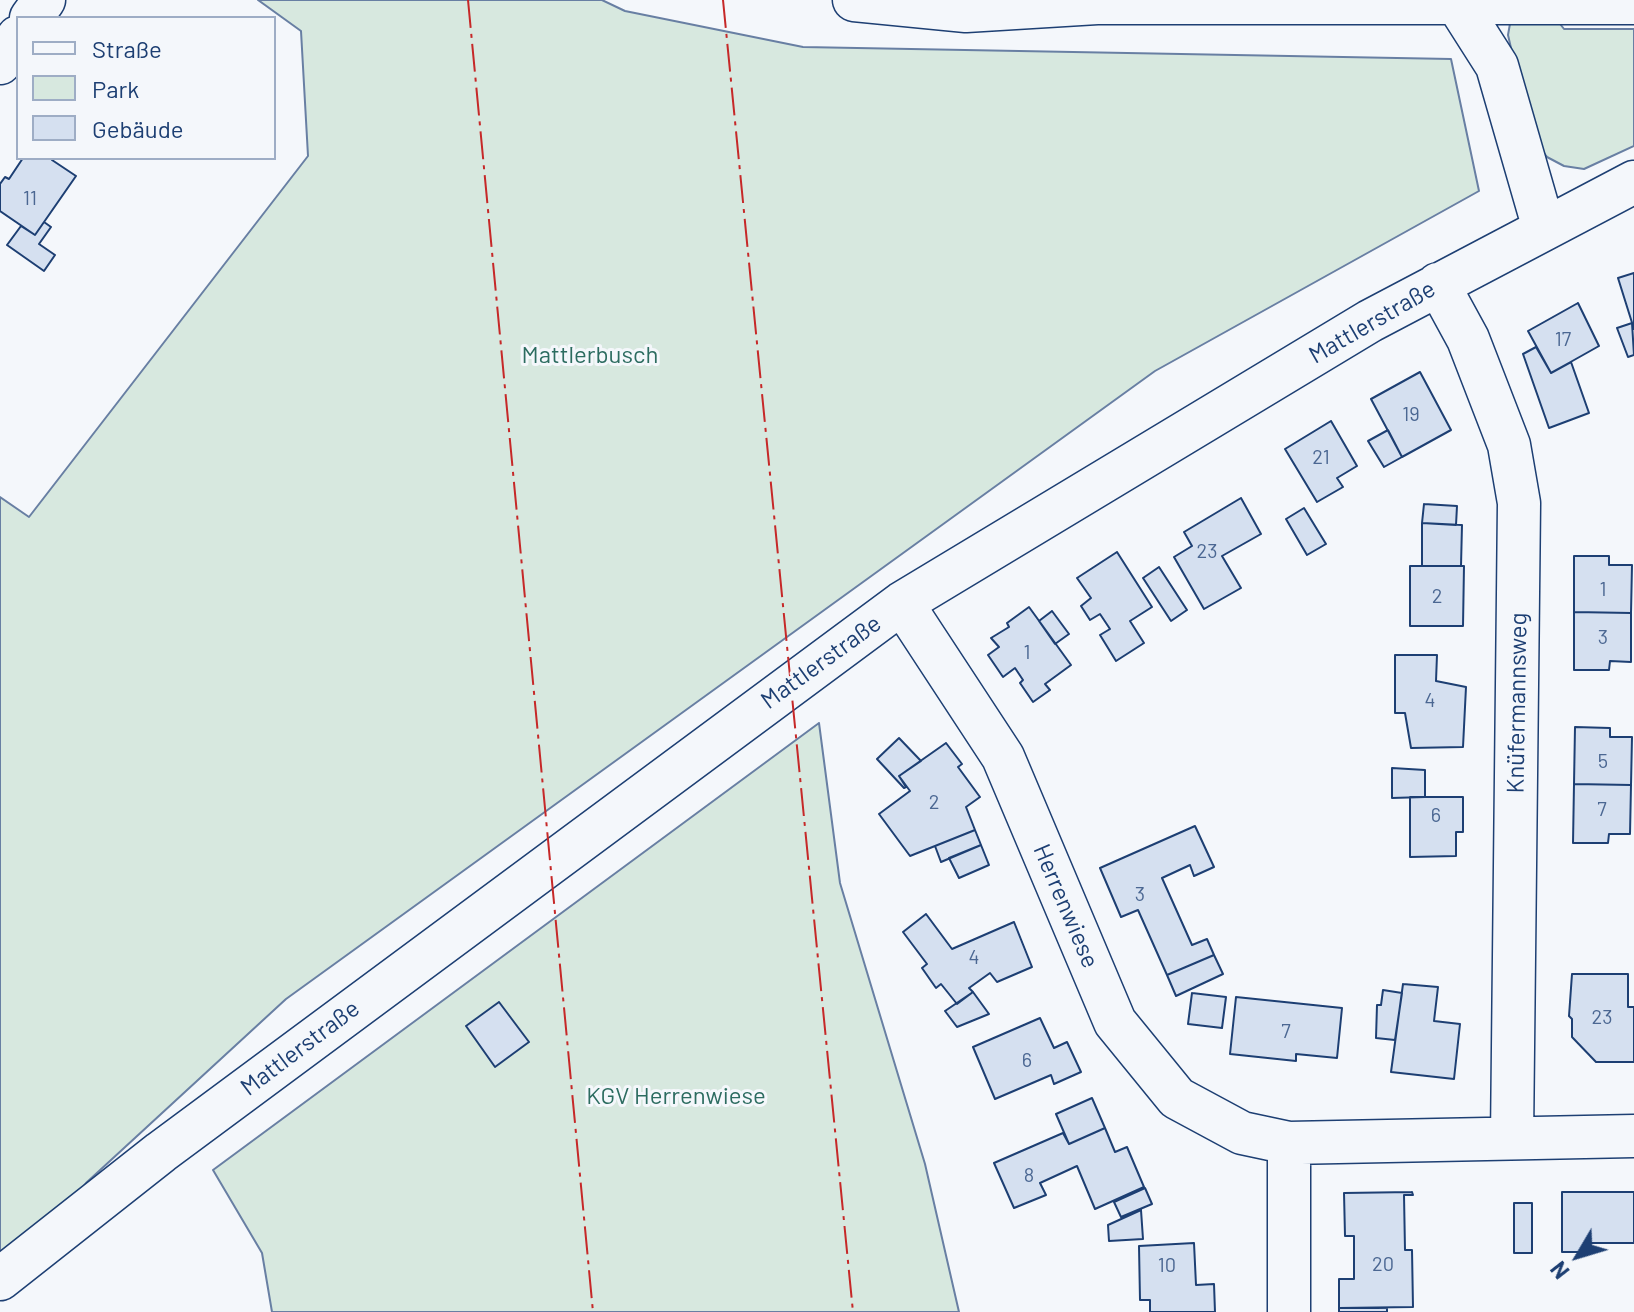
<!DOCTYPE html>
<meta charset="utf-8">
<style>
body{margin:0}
#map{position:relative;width:1634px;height:1312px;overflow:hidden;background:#f4f7fb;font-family:Barlow,sans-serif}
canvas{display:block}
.legend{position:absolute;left:16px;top:16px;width:260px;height:144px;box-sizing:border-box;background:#f4f7fb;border:2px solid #9eadc5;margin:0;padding:10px 14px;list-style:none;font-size:24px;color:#1d3f73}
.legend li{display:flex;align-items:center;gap:16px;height:40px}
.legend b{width:40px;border:2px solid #9eadc5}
.north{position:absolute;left:1538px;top:1216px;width:80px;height:80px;-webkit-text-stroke:6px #f4f7fb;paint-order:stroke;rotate:232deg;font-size:22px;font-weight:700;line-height:32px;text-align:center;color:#1d3f73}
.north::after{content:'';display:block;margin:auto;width:28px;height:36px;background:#1d3f73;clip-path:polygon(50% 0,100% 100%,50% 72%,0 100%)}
</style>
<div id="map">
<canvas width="1634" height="1312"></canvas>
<ul class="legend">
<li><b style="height:10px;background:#f4f7fb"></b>Straße</li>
<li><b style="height:22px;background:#d7e8df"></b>Park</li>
<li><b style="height:22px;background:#d5e0f0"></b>Gebäude</li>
</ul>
<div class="north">N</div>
</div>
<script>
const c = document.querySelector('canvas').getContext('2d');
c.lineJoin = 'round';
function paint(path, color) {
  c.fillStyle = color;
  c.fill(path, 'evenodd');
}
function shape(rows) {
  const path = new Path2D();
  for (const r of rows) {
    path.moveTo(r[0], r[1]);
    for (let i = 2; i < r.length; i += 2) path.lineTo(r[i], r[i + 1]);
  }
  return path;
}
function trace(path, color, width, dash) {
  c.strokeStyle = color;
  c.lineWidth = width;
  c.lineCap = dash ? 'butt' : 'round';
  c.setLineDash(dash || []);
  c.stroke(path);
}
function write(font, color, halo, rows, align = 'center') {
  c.font = font + ' Barlow,sans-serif';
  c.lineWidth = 6;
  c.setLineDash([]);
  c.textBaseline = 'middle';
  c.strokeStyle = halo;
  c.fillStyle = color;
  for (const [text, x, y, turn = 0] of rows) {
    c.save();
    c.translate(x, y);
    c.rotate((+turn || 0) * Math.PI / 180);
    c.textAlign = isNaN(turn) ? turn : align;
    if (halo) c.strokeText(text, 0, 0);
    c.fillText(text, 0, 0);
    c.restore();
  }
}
const green = shape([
 [258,0,602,0,625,11,803,47,1451,59,1479,191,1155,371,286,999,86,1183,54,1224,0,1266,0,497,29,517,308,156,301,31,258,0],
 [1547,7,1564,29,1634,29,1634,146,1584,169,1564,166,1547,157,1534,141,1529,126,1508,35,1511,18,1547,7],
 [819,723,840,883,925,1164,959,1312,272,1312,262,1253,213,1170,819,723]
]);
paint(green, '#d7e8df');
trace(green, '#687fa3', 2);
const building = shape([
 [23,158,53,158,52,160,76,176,35,235,0,211,0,184,5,177,9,179,23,158],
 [44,222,51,227,39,244,55,255,44,271,7,245,21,226,35,235,44,222],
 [1634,273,1634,329,1618,278,1634,273],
 [1578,303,1599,346,1551,373,1528,331,1578,303],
 [1632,323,1634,355,1628,357,1617,328,1632,323],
 [1536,347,1551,373,1571,362,1589,413,1549,428,1523,354,1536,347],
 [1420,372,1451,430,1402,457,1371,399,1420,372],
 [1331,421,1357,466,1337,478,1343,487,1317,502,1285,449,1331,421],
 [1388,430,1402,457,1384,467,1368,441,1388,430],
 [1241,498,1261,534,1222,556,1241,588,1204,609,1174,557,1192,546,1184,532,1241,498],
 [1424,504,1457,506,1456,525,1422,523,1424,504],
 [1304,508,1326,544,1307,555,1286,519,1304,508],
 [1422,523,1462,525,1461,566,1422,566,1422,523],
 [1117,552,1152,607,1130,621,1144,643,1116,661,1100,635,1110,629,1100,614,1090,620,1081,606,1091,598,1077,578,1117,552],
 [1574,556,1609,556,1609,565,1632,565,1631,613,1574,612,1574,556],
 [1410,566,1464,566,1463,626,1410,626,1410,566],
 [1159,567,1187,610,1171,621,1143,578,1159,567],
 [1029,607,1071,665,1045,684,1050,690,1033,702,1020,683,1023,680,1015,668,1003,677,988,655,999,647,991,638,1009,627,1007,623,1029,607],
 [1052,611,1069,634,1055,644,1039,621,1052,611],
 [1574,612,1631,613,1631,662,1610,661,1609,670,1574,670,1574,612],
 [1395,655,1437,655,1436,681,1466,687,1463,747,1411,748,1405,713,1395,713,1395,655],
 [1575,727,1610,728,1610,737,1632,737,1631,785,1574,784,1575,727],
 [899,738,921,761,899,776,906,787,904,788,877,759,899,738],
 [946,743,962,764,958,767,980,797,966,807,975,830,910,856,879,814,910,791,899,776,946,743],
 [1392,768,1425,770,1425,797,1392,798,1392,768],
 [1574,784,1631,785,1630,834,1609,834,1608,843,1573,843,1574,784],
 [1410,797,1463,797,1463,832,1456,832,1456,856,1410,857,1410,797],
 [1195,826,1214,867,1194,876,1190,865,1162,878,1192,945,1207,939,1214,955,1167,975,1138,910,1121,917,1100,868,1195,826],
 [975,830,981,845,941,862,935,846,975,830],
 [981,845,989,865,959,878,949,858,981,845],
 [926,914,952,949,1014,922,1032,967,997,982,990,973,969,988,973,992,957,1004,941,984,936,988,922,968,927,964,903,932,926,914],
 [1214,955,1223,974,1176,996,1167,975,1214,955],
 [1572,974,1628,974,1628,1007,1634,1007,1634,1062,1596,1062,1572,1037,1572,1019,1569,1016,1572,974],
 [1403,984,1438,987,1434,1021,1460,1024,1454,1079,1391,1072,1403,984],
 [1383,990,1402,993,1395,1040,1376,1038,1377,1005,1381,1005,1383,990],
 [973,992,989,1014,957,1027,945,1011,973,992],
 [1192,993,1226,997,1222,1028,1188,1024,1192,993],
 [1236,997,1342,1008,1337,1058,1296,1054,1296,1061,1230,1054,1236,997],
 [499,1002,529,1042,495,1067,466,1026,499,1002],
 [1040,1018,1054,1048,1067,1042,1081,1072,1054,1084,1051,1075,995,1099,973,1047,1040,1018],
 [1092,1098,1105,1128,1069,1144,1056,1114,1092,1098],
 [1105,1128,1115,1152,1127,1147,1144,1187,1095,1209,1077,1166,1040,1183,1046,1195,1014,1208,994,1163,1063,1133,1069,1144,1105,1128],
 [1145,1188,1152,1204,1121,1217,1114,1202,1145,1188],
 [1412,1192,1413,1195,1404,1195,1405,1250,1412,1250,1413,1307,1339,1308,1339,1279,1354,1279,1354,1236,1345,1236,1344,1193,1412,1192],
 [1562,1192,1634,1192,1634,1243,1588,1243,1588,1252,1562,1252,1562,1192],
 [1514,1203,1532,1203,1532,1253,1514,1253,1514,1203],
 [1141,1210,1143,1239,1109,1241,1108,1225,1141,1210],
 [1194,1243,1196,1285,1214,1284,1215,1312,1150,1312,1150,1300,1140,1300,1139,1246,1194,1243],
 [1339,1308,1387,1308,1387,1312,1339,1312,1339,1308]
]);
paint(building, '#d5e0f0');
trace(building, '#1d3f73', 2);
const minor = shape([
 [854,0,966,11,1097,3,1634,3],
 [1455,0,1497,66,1544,229],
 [31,18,44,0],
 [0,63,18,37],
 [1438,284,1468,339,1509,445,1519,503,1512,1138],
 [902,603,1003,757,1115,1022,1177,1098,1242,1133,1289,1143,1634,1136],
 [1289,1143,1289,1312],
 [0,1279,161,1152,902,603,1370,321,1634,182]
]);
trace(minor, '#1d3f73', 45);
trace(minor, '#f4f7fb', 42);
trace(shape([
 [468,0,593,1312],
 [723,0,853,1312]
]), '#c62828', 2, [28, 6, 4, 6]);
write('20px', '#4b6792', null, [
 ["11",30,198],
 ["17",1563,339],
 ["19",1411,414],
 ["21",1321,457],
 ["23",1207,551],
 ["1",1603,589],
 ["2",1437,596],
 ["3",1603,637],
 ["1",1027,652],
 ["4",1430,700],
 ["5",1603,761],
 ["2",934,802],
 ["7",1602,809],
 ["6",1436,815],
 ["3",1140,894],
 ["4",974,957],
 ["23",1602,1017],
 ["7",1286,1031],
 ["6",1027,1060],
 ["8",1029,1175],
 ["20",1383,1264],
 ["10",1167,1265]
]);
write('24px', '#1d3f73', '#f4f7fb', [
 ["Mattlerstraße",1372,322,-30],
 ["Mattlerstraße",821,662,-36],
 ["Knüfermannsweg",1517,703,-89],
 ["Herrenwiese",1066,906,67],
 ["Mattlerstraße",300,1048,-37]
]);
write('24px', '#2c6c60', '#f4f7fb', [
 ["Mattlerbusch",590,355],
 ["KGV Herrenwiese",676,1096]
]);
</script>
